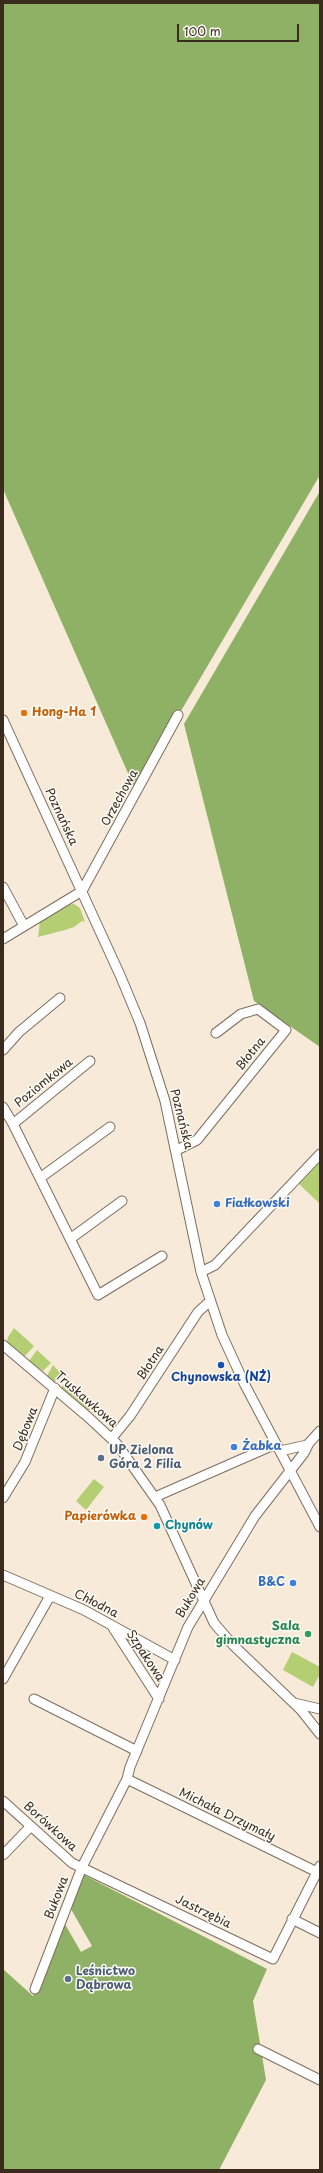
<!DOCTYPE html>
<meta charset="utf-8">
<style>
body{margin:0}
#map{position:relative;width:323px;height:2173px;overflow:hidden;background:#f8ead8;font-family:"Playpen Sans",sans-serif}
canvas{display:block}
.frame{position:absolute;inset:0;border:4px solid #3b2a1e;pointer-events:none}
.scale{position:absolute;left:177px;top:24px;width:122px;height:18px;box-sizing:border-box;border:2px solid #3b2a1e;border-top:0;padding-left:5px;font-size:12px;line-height:14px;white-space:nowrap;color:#3b2a1e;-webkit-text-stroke:3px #fdfcf7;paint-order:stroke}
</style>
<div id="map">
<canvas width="323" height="2173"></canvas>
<div class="frame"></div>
<div class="scale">100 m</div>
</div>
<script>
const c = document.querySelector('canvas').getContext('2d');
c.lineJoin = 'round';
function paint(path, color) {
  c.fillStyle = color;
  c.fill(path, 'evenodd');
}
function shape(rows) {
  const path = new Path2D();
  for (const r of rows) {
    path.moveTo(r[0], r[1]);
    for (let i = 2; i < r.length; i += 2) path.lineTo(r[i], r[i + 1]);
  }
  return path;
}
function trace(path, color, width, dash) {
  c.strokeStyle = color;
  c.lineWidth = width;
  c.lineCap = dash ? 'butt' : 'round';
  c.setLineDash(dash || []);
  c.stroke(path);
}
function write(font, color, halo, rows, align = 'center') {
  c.font = font + ' "Playpen Sans",sans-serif';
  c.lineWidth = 3;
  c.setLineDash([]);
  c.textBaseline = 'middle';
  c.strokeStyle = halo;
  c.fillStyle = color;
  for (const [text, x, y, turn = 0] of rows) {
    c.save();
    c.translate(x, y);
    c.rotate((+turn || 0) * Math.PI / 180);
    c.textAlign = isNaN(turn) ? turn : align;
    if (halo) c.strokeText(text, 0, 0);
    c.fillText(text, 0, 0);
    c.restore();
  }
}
paint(shape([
 [74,904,80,908,85,922,82,921,74,927,65,930,38,937,40,921,69,905],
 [320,1157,320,1204,298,1183],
 [14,1328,34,1346,25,1356,7,1342,8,1337],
 [37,1350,51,1363,43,1371,29,1361],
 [53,1365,62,1375,54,1382,47,1376],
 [64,1385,90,1409,88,1411,60,1388],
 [94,1479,104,1487,86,1510,76,1501],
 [292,1652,320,1667,320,1674,313,1687,283,1670]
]), '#b4ce73');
paint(shape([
 [3,3,320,3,320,475,135,789,3,489],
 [320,491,320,1047,254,1001,184,724],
 [84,1875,267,1969,253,2001,266,2080,219,2170,3,2170,3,1969,33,1996,62,1919,81,1952,92,1946,71,1909]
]), '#8fb165');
const minor = shape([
 [3,720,120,975,140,1023,165,1101,201,1272,222,1335,245,1385,320,1527],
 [3,887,24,926],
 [3,939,82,891,178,715],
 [3,1050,19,1032,60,998],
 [3,1107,13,1124,98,1295,162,1256],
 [13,1124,90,1061],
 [177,1150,197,1140,286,1030,258,1009,241,1014,216,1033],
 [40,1178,110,1127],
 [70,1239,122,1201],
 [201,1272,215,1265,320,1154],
 [3,1345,88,1417,117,1444,160,1505,214,1623,233,1645,301,1710,320,1734],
 [112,1438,130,1416,198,1312,209,1302],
 [280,1451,307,1445],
 [155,1497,276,1444],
 [3,1498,25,1462,55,1388],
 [3,1575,84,1610,175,1660],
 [112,1626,159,1699],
 [3,1679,50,1596],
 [34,1699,137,1751],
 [294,1703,320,1709],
 [127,1779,317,1872],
 [3,1801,72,1863,273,1959,320,1866],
 [3,1855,31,1826],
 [292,1919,320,1933],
 [35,1989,82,1867,127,1779,130,1767,188,1627,255,1516,304,1453,309,1443,320,1431],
 [258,2049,320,2080]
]);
trace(minor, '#7d6d5f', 11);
trace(minor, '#fff', 9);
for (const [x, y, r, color] of [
 [24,713,4,"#e8710a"],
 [217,1204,4,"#3f7fe0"],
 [221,1365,4,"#1a4fb4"],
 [234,1447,4,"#3f7fe0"],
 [101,1458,4,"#5c6f8a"],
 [144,1517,4,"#e8710a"],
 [157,1526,4,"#0f9aa8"],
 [293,1583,4,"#3f7fe0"],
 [308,1634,4,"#2e9e5b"],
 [68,1979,4,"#5c6f8a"]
]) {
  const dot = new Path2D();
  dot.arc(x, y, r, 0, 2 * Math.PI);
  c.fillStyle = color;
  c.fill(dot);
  trace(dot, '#fdfcf7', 1.5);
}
write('bold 12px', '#c56008', '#fdfcf7', [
 ["Hong-Ha 1",32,713],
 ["Papierówka",136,1517,"right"]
], 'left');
write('12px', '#3b2a1e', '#fdfcf7', [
 ["Orzechowa",120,798,-61],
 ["Poznańska",61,817,65],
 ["Błotna",251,1054,-51],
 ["Poziomkowa",44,1083,-39],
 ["Poznańska",181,1119,76],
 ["Błotna",151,1363,-57],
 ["Truskawkowa",86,1400,41],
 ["Dębowa",26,1429,-68],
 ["Bukowa",191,1598,-59],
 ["Chłodna",96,1604,27],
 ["Szpakowa",145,1656,57],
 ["Michała Drzymały",227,1815,26],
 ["Borówkowa",50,1827,42],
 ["Bukowa",57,1898,-69],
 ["Jastrzębia",203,1912,26]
]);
write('bold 12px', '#366cbe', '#fdfcf7', [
 ["Fiałkowski",225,1204],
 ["Żabka",242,1447],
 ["B&C",285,1583,"right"]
], 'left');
write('bold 12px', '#164399', '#fdfcf7', [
 ["Chynowska (NŻ)",221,1378]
]);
write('bold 12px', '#4e5e75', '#fdfcf7', [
 ["UP Zielona",109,1451],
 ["Góra 2 Filia",109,1465],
 ["Leśnictwo",76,1972],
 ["Dąbrowa",76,1986]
], 'left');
write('bold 12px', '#0d838f', '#fdfcf7', [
 ["Chynów",165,1526]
], 'left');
write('bold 12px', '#27864d', '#fdfcf7', [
 ["Sala",300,1627],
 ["gimnastyczna",300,1641]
], 'right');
</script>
